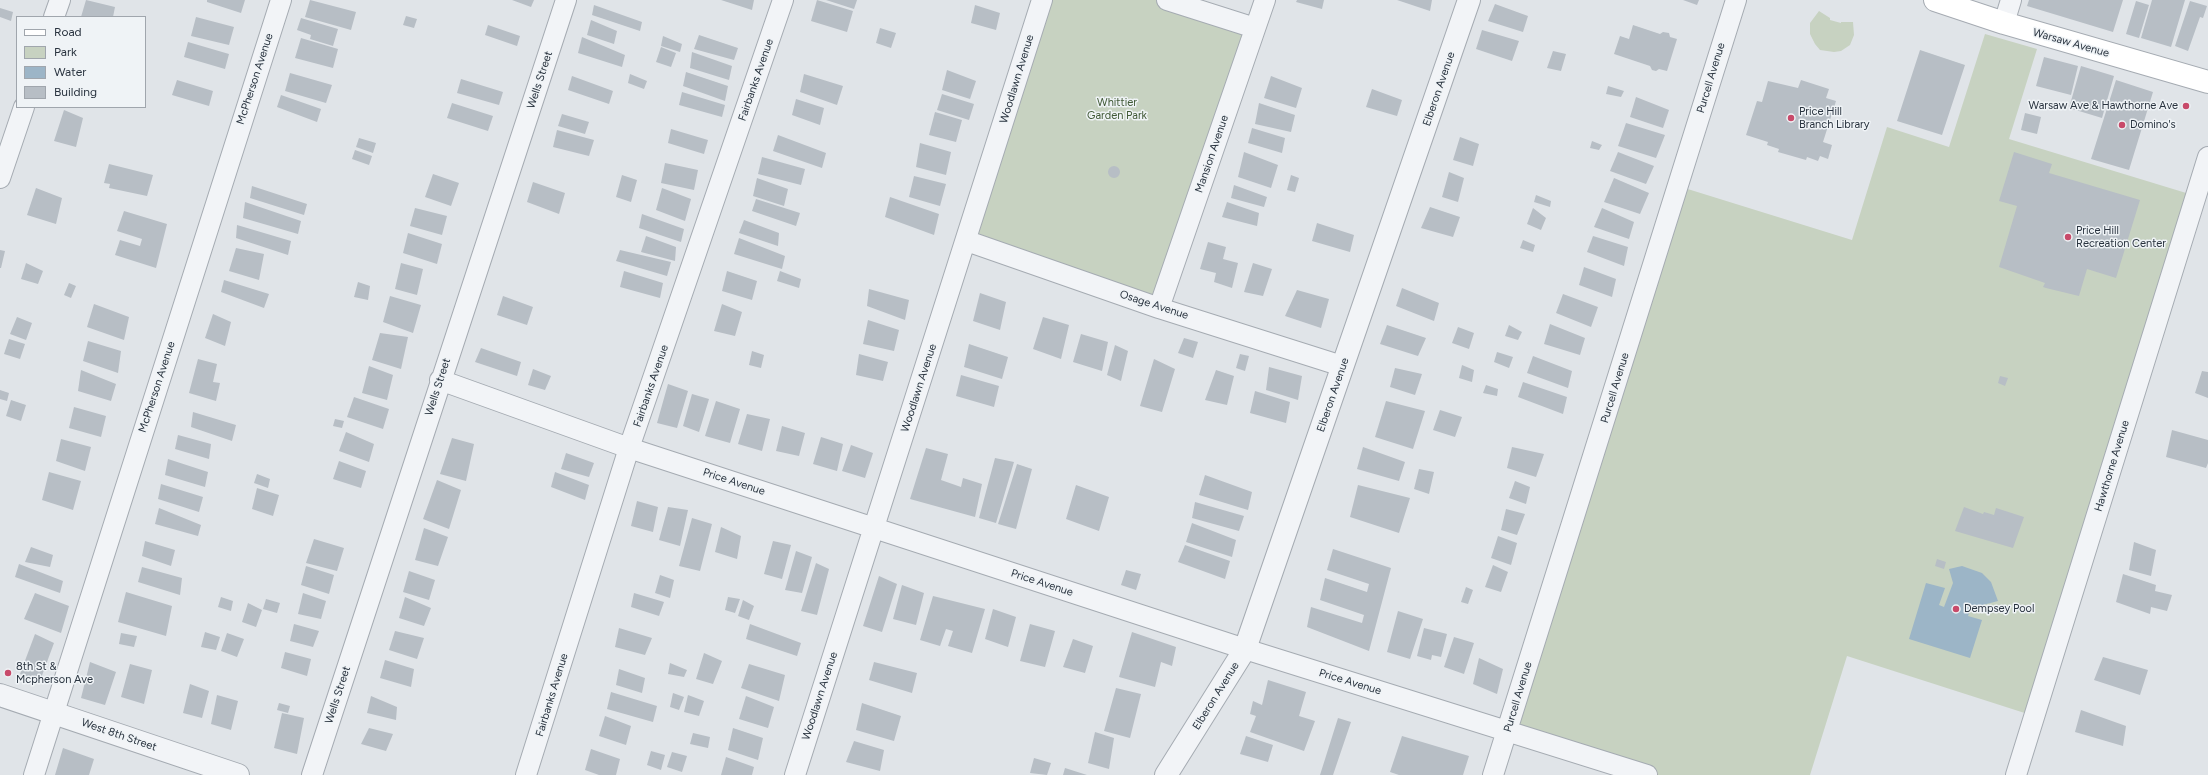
<!DOCTYPE html>
<style>
body{margin:0}
#map{position:relative;width:2208px;height:775px;overflow:hidden;background:#e0e4e8;font-family:Figtree,sans-serif}
canvas{display:block}
.legend{position:absolute;left:16px;top:16px;width:130px;height:92px;box-sizing:border-box;background:#eff3f6;border:1px solid #a0a6ad;margin:0;padding:5px 7px;list-style:none;font-size:12px;color:#29333f}
.legend li{display:flex;align-items:center;gap:8px;height:20px}
.legend b{width:20px;border:1px solid #a0a6ad}
</style>
<div id="map">
<canvas width="2208" height="775"></canvas>
<ul class="legend">
<li><b style="height:5px;background:#fff"></b>Road</li>
<li><b style="height:11px;background:#c7d2c1"></b>Park</li>
<li><b style="height:11px;background:#9cb5c7"></b>Water</li>
<li><b style="height:11px;background:#b7bec5"></b>Building</li>
</ul>
</div>
<script>
const c = document.querySelector('canvas').getContext('2d');
c.lineJoin = 'round';
function paint(path, color) {
  c.fillStyle = color;
  c.fill(path, 'evenodd');
}
function shape(rows) {
  const path = new Path2D();
  for (const r of rows) {
    if (r.length === 3) {
      path.moveTo(r[0] + r[2], r[1]);
      path.arc(r[0], r[1], r[2], 0, 2 * Math.PI);
      continue;
    }
    path.moveTo(r[0], r[1]);
    for (let i = 2; i < r.length; i += 2) path.lineTo(r[i], r[i + 1]);
  }
  return path;
}
function trace(path, color, width, dash) {
  c.strokeStyle = color;
  c.lineWidth = width;
  c.lineCap = dash ? 'butt' : 'round';
  c.setLineDash(dash || []);
  c.stroke(path);
}
function write(font, color, halo, rows, align = 'center') {
  c.font = font + ' Figtree,sans-serif';
  c.lineWidth = 3;
  c.setLineDash([]);
  c.textBaseline = 'middle';
  c.strokeStyle = halo;
  c.fillStyle = color;
  for (const [text, x, y, turn = 0] of rows) {
    c.save();
    c.translate(x, y);
    c.rotate((+turn || 0) * Math.PI / 180);
    c.textAlign = isNaN(turn) ? turn : align;
    if (halo) c.strokeText(text, 0, 0);
    c.fillText(text, 0, 0);
    c.restore();
  }
}
paint(shape([
 [1042,0,1167,0,1255,28,1159,308,967,241],
 [1819,11,1830,18,1830,20,1841,23,1841,22,1853,22,1854,35,1850,45,1841,51,1834,52,1820,50,1815,44,1810,34,1810,23],
 [1985,34,2037,49,2009,139,2196,196,2034,716,1847,656,1810,775,1647,775,1507,731,1678,186,1852,240,1887,127,1949,147]
]), '#c7d2c1');
paint(shape([
 [1962,566,1982,573,1991,582,1998,601,1971,608,1968,616,1982,620,1970,658,1909,639,1926,583,1945,588,1939,605,1944,607,1953,583,1949,569]
]), '#9cb5c7');
paint(shape([
 [86,0,115,7,113,17,81,17],
 [207,0,245,0,241,13,207,2],
 [310,0,356,12,351,30,305,17],
 [512,0,534,0,531,7],
 [721,0,754,0,752,10],
 [817,0,853,11,847,32,811,21],
 [826,0,857,0,854,9],
 [1297,0,1324,0,1322,9,1296,2],
 [1397,0,1432,0,1430,11],
 [1683,0,1699,0,1697,5],
 [2029,0,2123,0,2113,32,2027,6],
 [2152,0,2185,0,2171,47,2141,38],
 [2136,1,2149,5,2139,38,2126,34],
 [2190,1,2207,6,2203,18,2200,17,2188,51,2175,46],
 [1495,4,1528,16,1523,32,1488,21],
 [594,5,642,22,640,31,592,15],
 [975,5,1000,13,996,30,971,23],
 [0,8,13,12,11,21,0,17],
 [406,16,417,19,414,28,403,25],
 [196,17,234,27,229,45,191,36],
 [301,18,338,29,333,46,310,39,311,35,297,30],
 [591,20,617,31,614,44,587,35],
 [488,25,520,36,517,46,485,35],
 [1633,25,1660,34,1663,32,1669,33,1670,37,1677,39,1667,71,1659,69,1656,71,1652,70,1650,66,1614,54,1620,36,1629,39],
 [880,28,896,33,891,48,876,43],
 [1482,30,1519,41,1512,61,1476,49],
 [699,35,738,48,734,60,694,49],
 [663,36,682,44,680,52,661,46],
 [582,37,625,55,622,67,578,53],
 [301,38,338,49,333,68,295,58],
 [188,42,229,54,225,69,184,57],
 [661,47,676,53,671,67,656,62],
 [1920,50,1965,65,1942,135,1897,121],
 [1553,51,1566,54,1561,71,1547,68],
 [692,52,732,66,729,80,690,68],
 [2044,57,2078,66,2071,95,2036,86],
 [2081,66,2114,76,2102,118,2069,108],
 [947,70,976,81,970,99,942,90],
 [686,72,728,86,725,101,683,86],
 [290,73,332,85,326,103,285,91],
 [630,74,647,81,644,89,628,83],
 [804,74,843,86,837,105,800,92],
 [572,76,613,91,609,104,568,90],
 [1271,76,1302,88,1296,108,1264,98],
 [461,79,503,92,499,105,457,93],
 [177,80,213,91,209,106,172,95],
 [1801,80,1829,89,1826,98,1836,101,1823,142,1832,145,1828,159,1820,156,1818,161,1807,157,1806,160,1778,152,1779,149,1767,145,1768,142,1746,135,1757,101,1762,102,1768,81,1798,88],
 [2116,80,2153,92,2129,170,2091,159],
 [1608,86,1624,91,1621,97,1606,94],
 [1372,89,1402,100,1397,116,1366,107],
 [682,92,725,105,722,117,679,105],
 [942,94,974,104,969,120,937,110],
 [281,95,321,109,317,122,277,107],
 [1636,97,1669,110,1663,128,1630,117],
 [796,99,824,108,820,125,792,115],
 [452,103,493,116,488,131,447,118],
 [1259,103,1295,115,1291,132,1255,124],
 [64,110,83,118,76,147,54,141],
 [935,112,962,120,956,142,929,135],
 [2025,113,2041,117,2037,134,2021,130],
 [562,114,589,122,585,134,558,126],
 [1626,123,1665,135,1656,158,1618,146],
 [1252,128,1285,138,1282,153,1248,143],
 [671,129,708,140,704,154,668,143],
 [557,130,594,140,589,156,553,147],
 [778,135,826,153,822,168,773,151],
 [1460,137,1479,144,1473,166,1453,160],
 [359,138,376,143,373,153,356,147],
 [1592,141,1602,145,1599,150,1590,148],
 [920,143,951,152,946,175,916,167],
 [355,150,372,156,369,165,352,159],
 [1244,152,1278,165,1271,188,1238,177],
 [1618,152,1654,166,1646,184,1610,171],
 [2014,152,2052,164,2049,173,2140,200,2116,278,2087,269,2079,296,2046,288,2043,287,2045,283,1999,267,2017,206,1999,201],
 [762,157,805,169,801,185,758,174],
 [665,163,698,170,694,190,661,183],
 [109,164,153,175,147,196,109,188,110,184,104,183],
 [1114,172,6],
 [1449,172,1464,178,1458,202,1442,197],
 [433,174,459,183,451,206,425,197],
 [622,175,637,180,631,202,616,197],
 [1291,175,1299,178,1295,192,1287,190],
 [914,176,946,184,940,206,909,197],
 [757,178,788,189,784,206,753,196],
 [1614,178,1649,193,1640,214,1604,202],
 [533,182,565,193,559,214,527,202],
 [1234,185,1267,197,1264,207,1231,198],
 [252,186,307,204,304,215,250,198],
 [36,188,62,198,56,224,27,215],
 [662,188,691,199,685,221,656,210],
 [1536,195,1551,201,1550,207,1534,202],
 [890,197,939,214,934,235,885,217],
 [756,199,800,213,796,226,752,211],
 [245,202,301,221,298,234,243,218],
 [1227,202,1259,213,1257,226,1222,217],
 [1430,207,1460,217,1453,237,1421,228],
 [415,208,447,216,442,235,410,226],
 [1533,208,1546,218,1541,230,1527,224],
 [1602,208,1634,222,1629,239,1594,227],
 [124,211,167,224,156,268,115,255,120,240,140,246,142,239,117,231],
 [642,214,684,229,681,242,639,228],
 [744,220,779,233,778,246,739,233],
 [1317,223,1354,235,1350,252,1312,241],
 [237,225,291,241,288,255,236,238],
 [408,233,442,244,437,264,403,253],
 [646,236,676,247,675,261,641,252],
 [1593,236,1628,247,1624,266,1587,252],
 [739,238,785,256,782,269,734,254],
 [1523,240,1535,245,1533,252,1520,248],
 [1208,242,1226,247,1223,259,1238,263,1232,288,1214,282,1216,273,1200,269],
 [236,248,264,254,259,280,229,271],
 [0,250,5,251,1,268,0,268],
 [620,250,671,262,667,276,616,261],
 [26,263,43,271,38,284,21,279],
 [401,263,423,269,417,295,395,289],
 [1253,263,1272,269,1263,296,1244,292],
 [1584,267,1616,279,1612,297,1579,285],
 [624,271,663,283,660,298,620,287],
 [727,271,757,281,752,300,722,291],
 [780,271,801,279,799,288,777,281],
 [224,280,269,294,264,308,221,292],
 [358,282,370,286,368,300,354,297],
 [69,283,76,286,71,298,64,295],
 [1402,288,1439,303,1434,321,1396,306],
 [869,289,909,300,905,320,867,306],
 [1297,290,1329,299,1321,328,1285,316],
 [980,293,1006,302,1000,330,973,321],
 [1563,294,1598,307,1591,327,1556,313],
 [390,296,421,305,413,333,383,322],
 [503,296,533,307,527,325,497,315],
 [94,304,129,317,124,340,87,327],
 [722,304,742,312,735,336,714,331],
 [213,314,231,322,225,346,205,338],
 [17,317,32,323,26,340,10,334],
 [1043,317,1069,325,1061,359,1033,349],
 [868,320,899,330,894,351,863,344],
 [1550,324,1585,338,1580,355,1544,344],
 [1387,325,1426,338,1418,356,1380,344],
 [1509,325,1522,332,1518,340,1505,336],
 [1458,327,1474,333,1469,349,1452,343],
 [380,333,408,337,401,369,372,360],
 [1081,334,1108,342,1102,371,1073,362],
 [1184,338,1198,342,1193,358,1178,353],
 [9,339,25,344,20,359,4,354],
 [88,341,121,351,118,373,83,361],
 [969,344,1008,357,1002,379,964,367],
 [1115,345,1128,351,1121,381,1107,375],
 [481,348,521,362,517,376,475,362],
 [752,351,764,355,761,368,749,365],
 [1497,352,1513,357,1509,368,1494,362],
 [859,354,888,362,883,381,856,375],
 [1240,354,1249,356,1245,371,1236,368],
 [1533,356,1572,371,1568,388,1527,373],
 [198,359,217,364,213,382,220,383,216,401,189,393],
 [1154,359,1175,369,1162,412,1140,406],
 [1462,365,1474,370,1472,382,1459,378],
 [369,366,393,375,387,400,362,393],
 [1269,367,1302,376,1298,400,1266,390],
 [1395,368,1422,374,1415,395,1390,387],
 [533,369,551,376,545,390,528,385],
 [81,370,116,384,111,401,78,391],
 [1216,370,1234,376,1227,405,1205,400],
 [2202,371,2208,372,2208,398,2195,393],
 [961,375,999,386,994,407,956,396],
 [2000,376,2008,378,2005,386,1998,383],
 [1523,382,1567,397,1563,414,1518,397],
 [668,384,688,391,677,428,657,423],
 [1486,385,1498,389,1497,396,1483,393],
 [0,390,9,393,7,401,0,399],
 [1255,391,1290,402,1286,423,1250,413],
 [692,394,709,399,699,432,683,426],
 [354,397,389,409,383,429,347,417],
 [11,400,26,405,21,421,6,416],
 [716,401,740,409,730,443,705,436],
 [1386,401,1425,411,1413,449,1375,437],
 [74,407,106,416,101,437,69,428],
 [1440,410,1462,417,1455,437,1433,430],
 [193,412,236,425,232,441,191,427],
 [747,414,770,419,762,451,738,444],
 [335,419,344,421,342,428,333,426],
 [782,426,805,433,799,456,776,451],
 [2172,430,2208,440,2208,463,2206,468,2166,457],
 [346,432,374,444,369,462,339,451],
 [178,435,211,444,209,459,175,449],
 [821,437,843,444,837,471,813,464],
 [452,438,474,444,466,481,440,474],
 [61,439,91,447,85,471,56,461],
 [851,445,873,453,865,478,842,471],
 [1363,447,1405,462,1399,481,1357,469],
 [1512,447,1544,454,1536,477,1507,468],
 [926,448,948,454,941,480,961,487,963,478,982,484,975,517,910,499],
 [566,453,594,463,589,477,561,469],
 [995,458,1014,462,996,523,979,518],
 [168,459,208,472,205,487,165,475],
 [339,461,366,471,361,488,333,479],
 [1017,464,1032,469,1016,529,998,524],
 [1419,469,1434,472,1429,494,1414,489],
 [49,472,81,481,73,510,42,500],
 [555,472,589,485,585,500,551,487],
 [257,474,270,479,268,488,254,483],
 [1205,475,1252,492,1248,510,1199,495],
 [437,480,461,490,449,529,423,519],
 [1515,481,1530,487,1526,504,1509,498],
 [161,484,203,497,199,512,158,499],
 [1076,485,1109,497,1099,531,1066,519],
 [1358,485,1410,498,1399,533,1350,517],
 [257,488,279,495,273,516,252,509],
 [637,501,658,507,653,532,631,526],
 [1195,502,1244,516,1239,531,1192,518],
 [668,507,688,510,680,546,659,540],
 [1964,507,1983,514,1984,512,1994,515,1996,508,2024,517,2013,548,1955,531],
 [159,508,201,525,198,536,155,524],
 [1506,509,1525,514,1517,535,1501,530],
 [692,518,712,524,700,571,679,566],
 [1192,523,1236,540,1232,557,1186,542],
 [721,527,741,536,737,559,715,552],
 [424,528,448,537,438,566,415,560],
 [1498,536,1517,543,1511,565,1491,558],
 [314,539,344,548,337,571,306,563],
 [145,541,175,550,171,566,142,556],
 [773,541,791,545,782,579,764,574],
 [2134,542,2156,550,2151,576,2129,570],
 [1185,545,1230,561,1225,579,1178,562],
 [31,547,53,555,50,567,25,562],
 [1333,549,1391,568,1369,651,1307,627,1311,607,1362,623,1364,615,1320,600,1325,578,1367,592,1369,584,1327,570],
 [796,551,812,557,802,593,785,590],
 [1937,559,1946,562,1944,569,1935,566],
 [816,563,829,569,817,615,801,611],
 [19,564,63,581,60,593,15,577],
 [1493,565,1508,572,1501,592,1485,587],
 [306,566,334,575,329,594,301,585],
 [142,567,182,578,180,595,138,582],
 [1126,570,1141,574,1136,590,1121,585],
 [409,571,435,580,429,600,403,592],
 [2123,574,2156,585,2155,591,2172,595,2167,611,2151,607,2150,614,2116,602],
 [660,575,674,580,670,598,655,593],
 [879,576,897,584,882,632,863,626],
 [902,585,924,593,916,625,893,619],
 [1466,587,1473,590,1468,604,1461,602],
 [126,592,172,606,166,636,118,622],
 [35,593,69,606,61,633,24,619],
 [303,593,326,601,321,619,298,614],
 [634,593,664,602,659,616,631,607],
 [933,596,985,609,972,653,948,646,953,631,946,629,940,646,920,640],
 [221,597,233,601,231,611,218,607],
 [405,597,431,608,424,626,399,618],
 [728,597,740,599,735,613,725,610],
 [266,599,280,603,277,613,263,609],
 [743,600,754,606,749,620,738,616],
 [248,603,262,610,256,627,242,622],
 [993,609,1016,617,1008,647,985,639],
 [1398,611,1423,619,1410,659,1387,652],
 [294,624,319,631,313,647,290,641],
 [750,624,801,643,797,656,746,639],
 [1030,624,1055,631,1045,667,1020,661],
 [619,628,652,638,645,655,615,647],
 [1424,628,1447,634,1441,657,1432,655,1431,660,1417,656],
 [395,631,424,638,417,659,389,650],
 [205,632,220,637,216,650,201,647],
 [1132,632,1176,647,1172,666,1161,662,1155,687,1119,677],
 [121,633,137,636,134,647,119,644],
 [227,633,244,639,237,657,221,651],
 [35,634,54,643,40,681,20,674],
 [1454,637,1474,643,1464,674,1444,667],
 [1073,639,1093,646,1085,673,1063,667],
 [285,652,311,659,307,676,281,668],
 [704,653,722,661,713,684,696,679],
 [2103,657,2148,670,2140,695,2094,680],
 [1479,658,1503,669,1497,694,1473,684],
 [385,660,414,669,411,687,380,678],
 [90,662,116,672,105,705,81,698],
 [874,662,917,673,912,693,869,680],
 [670,663,687,670,684,677,668,674],
 [130,664,152,670,144,704,121,697],
 [749,664,785,675,779,701,741,688],
 [619,669,645,678,642,693,616,685],
 [1268,680,1306,692,1299,716,1315,721,1304,751,1250,732,1256,716,1250,714,1253,701,1262,705],
 [190,684,209,691,202,718,183,713],
 [1116,688,1141,694,1130,738,1104,731],
 [611,692,657,706,653,722,607,709],
 [673,693,684,697,679,710,670,707],
 [217,695,238,701,231,730,211,724],
 [688,695,704,701,699,716,684,712],
 [371,696,397,707,396,720,367,713],
 [746,696,774,707,768,728,739,719],
 [279,703,290,706,288,713,277,710],
 [862,703,901,716,894,741,856,730],
 [2081,710,2126,726,2123,746,2075,732],
 [282,713,304,718,297,754,274,748],
 [605,716,631,726,626,745,599,736],
 [1338,718,1351,722,1333,775,1320,775],
 [369,728,393,734,386,751,361,744],
 [733,728,763,738,758,760,728,750],
 [1095,732,1114,738,1109,769,1088,763],
 [693,733,710,737,708,748,690,744],
 [1246,736,1273,745,1268,762,1240,754],
 [1402,736,1469,756,1463,775,1399,775,1390,772],
 [854,741,884,750,880,771,846,762],
 [63,748,94,759,89,775,55,775],
 [591,749,620,759,616,775,599,775,585,770],
 [651,751,665,755,661,770,647,765],
 [672,752,687,756,682,772,667,767],
 [726,757,754,767,752,775,721,775],
 [1034,758,1051,763,1047,775,1030,773],
 [1065,768,1087,775,1063,775]
]), '#b7bec5');
const minor = shape([
 [1167,0,1255,28],
 [54,17,60,0],
 [2004,23,2011,0],
 [0,178,24,107],
 [967,241,1159,308,1342,366],
 [1159,308,1265,0],
 [440,380,629,448,1245,649,1647,775],
 [34,775,281,0],
 [312,775,566,0],
 [526,775,629,448,783,0],
 [795,775,1042,0],
 [1493,775,1736,0],
 [2016,775,2208,157]
]);
const tertiary = shape([
 [0,695,238,775],
 [1166,775,1245,649,1469,0]
]);
const secondary = shape([
 [1935,0,2004,23,2208,82]
]);
trace(minor, '#a5abb2', 22);
trace(tertiary, '#a5abb2', 24);
trace(secondary, '#a5abb2', 24);
trace(minor, '#f2f4f7', 20);
trace(tertiary, '#f2f4f7', 22);
trace(secondary, '#fff', 22);
for (const [x, y, r, color] of [
 [2186,106,4,"#c84a6a"],
 [1791,118,4,"#c84a6a"],
 [2122,125,4,"#c84a6a"],
 [2068,237,4,"#c84a6a"],
 [1956,609,4,"#c84a6a"],
 [8,673,4,"#c84a6a"]
]) {
  const dot = new Path2D();
  dot.arc(x, y, r, 0, 2 * Math.PI);
  c.fillStyle = color;
  c.fill(dot);
  trace(dot, '#eff3f6', 1.5);
}
write('11px', '#29333f', '#eff3f6', [
 ["Warsaw Avenue",2071,43,16],
 ["Purcell Avenue",1711,78,-73],
 ["McPherson Avenue",255,79,-72],
 ["Woodlawn Avenue",1017,79,-73],
 ["Wells Street",540,80,-72],
 ["Fairbanks Avenue",756,80,-71],
 ["Elberon Avenue",1439,89,-71],
 ["Mansion Avenue",1212,154,-71],
 ["Osage Avenue",1154,305,18],
 ["Fairbanks Avenue",651,386,-71],
 ["McPherson Avenue",157,387,-72],
 ["Wells Street",438,387,-72],
 ["Woodlawn Avenue",919,388,-72],
 ["Purcell Avenue",1615,388,-73],
 ["Elberon Avenue",1333,395,-71],
 ["Hawthorne Avenue",2112,466,-73],
 ["Price Avenue",734,482,18],
 ["Price Avenue",1042,583,18],
 ["Price Avenue",1350,682,17],
 ["Wells Street",338,695,-72],
 ["Fairbanks Avenue",552,695,-73],
 ["Woodlawn Avenue",820,696,-72],
 ["Elberon Avenue",1216,696,-58],
 ["Purcell Avenue",1518,697,-73],
 ["West 8th Street",119,735,19]
]);
write('11px', '#415a37', '#eff3f6', [
 ["Whittier",1117,103],
 ["Garden Park",1117,116]
]);
write('11px', '#29333f', '#eff3f6', [
 ["Warsaw Ave & Hawthorne Ave",2178,106,"right"],
 ["Price Hill",1799,112],
 ["Branch Library",1799,125],
 ["Domino's",2130,125],
 ["Price Hill",2076,231],
 ["Recreation Center",2076,244],
 ["Dempsey Pool",1964,609],
 ["8th St &",16,667],
 ["Mcpherson Ave",16,680]
], 'left');
</script>
